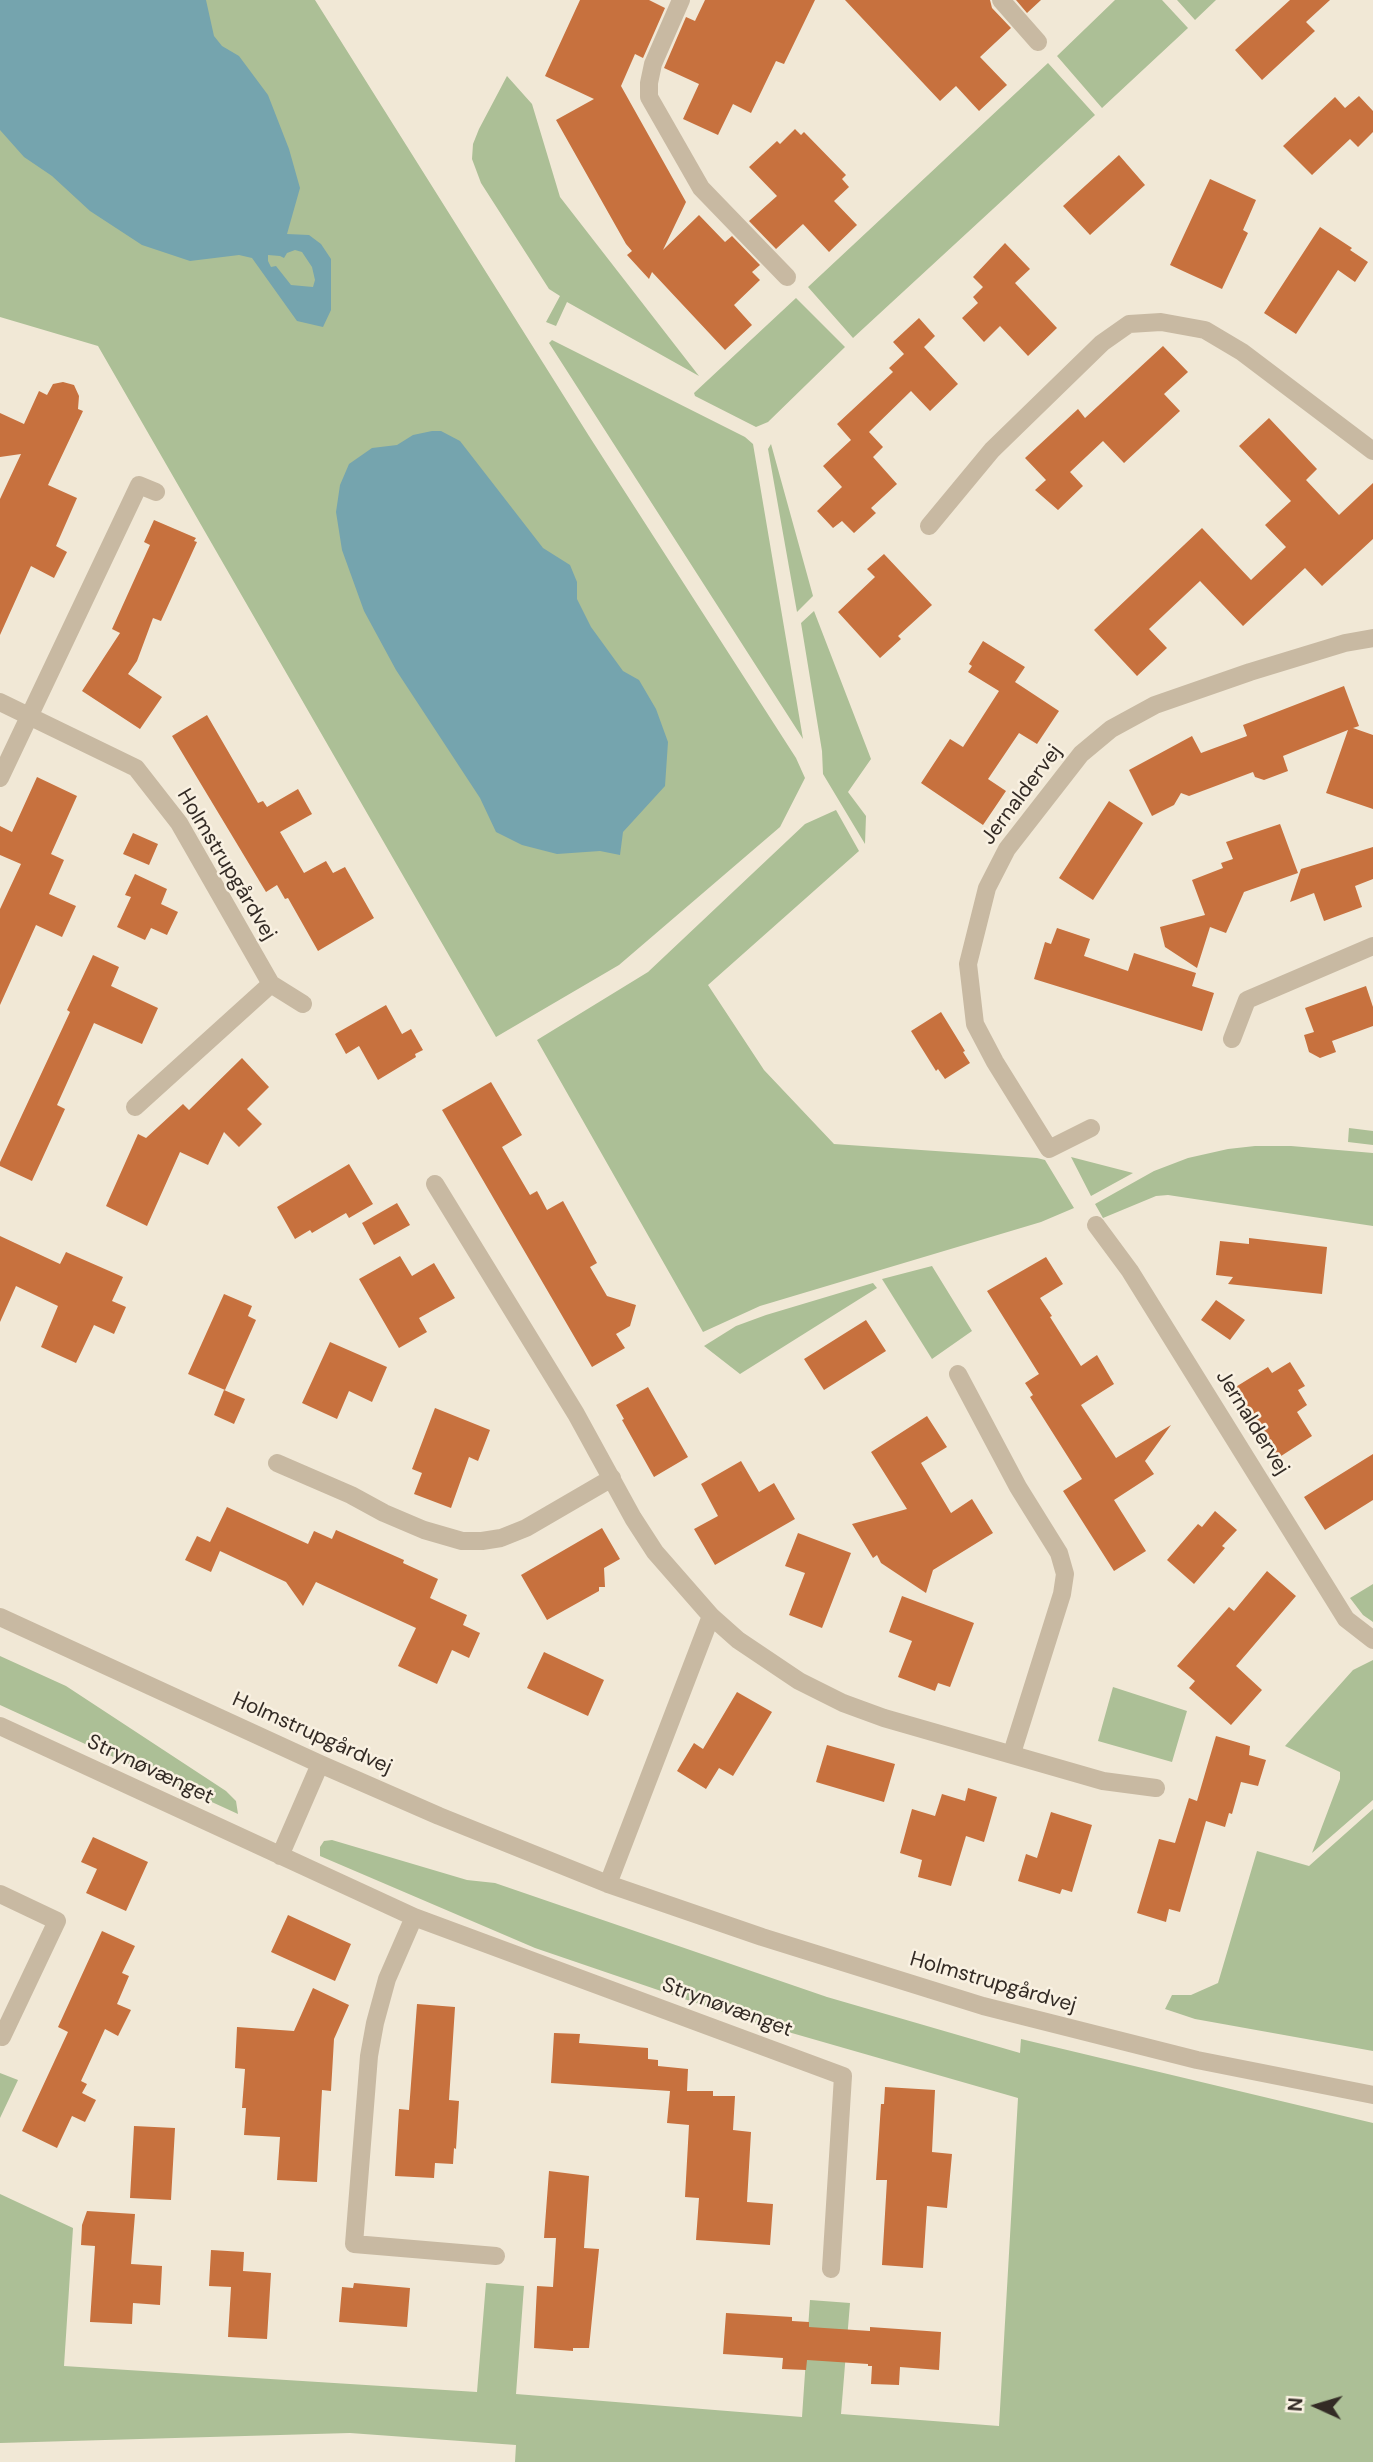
<!DOCTYPE html>
<meta charset="utf-8">
<style>
body{margin:0}
#map{position:relative;width:1373px;height:2462px;overflow:hidden;background:#f1e8d6;font-family:"DM Sans",sans-serif}
canvas{display:block}
.north{position:absolute;left:1282px;top:2371px;width:70px;height:70px;-webkit-text-stroke:5px #f9f1e2;paint-order:stroke;rotate:274deg;font-size:19px;font-weight:700;line-height:28px;text-align:center;color:#332b25}
.north::after{content:'';display:block;margin:auto;width:24px;height:32px;background:#332b25;clip-path:polygon(50% 0,100% 100%,50% 72%,0 100%)}
</style>
<div id="map">
<canvas width="1373" height="2462"></canvas>
<div class="north">N</div>
</div>
<script>
const c = document.querySelector('canvas').getContext('2d');
c.lineJoin = 'round';
function paint(path, color) {
  c.fillStyle = color;
  c.fill(path, 'evenodd');
}
function shape(rows) {
  const path = new Path2D();
  for (const r of rows) {
    path.moveTo(r[0], r[1]);
    for (let i = 2; i < r.length; i += 2) path.lineTo(r[i], r[i + 1]);
  }
  return path;
}
function trace(path, color, width, dash) {
  c.strokeStyle = color;
  c.lineWidth = width;
  c.lineCap = dash ? 'butt' : 'round';
  c.setLineDash(dash || []);
  c.stroke(path);
}
function write(font, color, halo, rows, align = 'center') {
  c.font = font + ' "DM Sans",sans-serif';
  c.lineWidth = 5;
  c.setLineDash([]);
  c.textBaseline = 'middle';
  c.strokeStyle = halo;
  c.fillStyle = color;
  for (const [text, x, y, turn = 0] of rows) {
    c.save();
    c.translate(x, y);
    c.rotate((+turn || 0) * Math.PI / 180);
    c.textAlign = isNaN(turn) ? turn : align;
    if (halo) c.strokeText(text, 0, 0);
    c.fillText(text, 0, 0);
    c.restore();
  }
}
paint(shape([
 [0,0,315,0,589,436,796,758,805,778,780,827,619,965,496,1037,98,346,0,317],
 [1115,0,1162,0,1188,28,1102,108,1057,56],
 [1177,0,1216,0,1195,20],
 [1048,63,1095,115,853,338,808,287],
 [507,76,532,104,560,197,699,376,567,302,556,326,546,322,560,296,549,289,481,183,472,159,473,144,479,129],
 [796,298,845,347,768,422,756,427,695,396,694,393],
 [552,340,745,437,753,444,803,739,549,343],
 [771,444,813,596,797,612,768,449],
 [814,611,871,759,848,792,866,816,865,844,823,774,822,751,801,623],
 [836,810,859,851,708,985,764,1070,834,1144,1037,1158,1045,1160,1074,1208,1041,1222,760,1306,703,1332,537,1040,648,972,805,824],
 [1349,1128,1373,1131,1373,1145,1348,1142],
 [1255,1146,1291,1146,1373,1153,1373,1226,1168,1195,1156,1196,1103,1218,1095,1204,1154,1171,1188,1158,1228,1149],
 [1071,1157,1133,1173,1091,1196],
 [932,1266,972,1331,932,1359,882,1279],
 [873,1283,877,1288,740,1374,704,1346,736,1326,766,1315],
 [1373,1584,1373,1622,1363,1615,1350,1598],
 [0,1656,66,1686,226,1791,236,1801,238,1814,0,1705],
 [1373,1660,1373,1800,1312,1853,1340,1779,1340,1772,1285,1746,1353,1670],
 [1113,1687,1187,1711,1172,1762,1098,1741],
 [1373,1809,1373,2051,1195,2019,1165,2009,1172,1995,1191,1995,1218,1983,1257,1851,1309,1866],
 [332,1840,467,1880,495,1883,827,1997,1020,2053,1021,2039,1373,2123,1373,2462,515,2462,516,2445,350,2433,0,2443,0,2194,73,2228,64,2366,477,2392,486,2283,524,2286,516,2394,802,2417,810,2300,850,2303,841,2414,999,2426,1018,2098,743,2019,535,1948,320,1856,320,1847,324,1841],
 [0,2073,18,2080,0,2118]
]), '#acbf96');
paint(shape([
 [0,0,206,0,214,36,222,46,239,56,268,95,289,149,300,188,287,234,309,235,321,244,331,259,331,310,323,327,297,321,252,258,239,255,190,261,142,245,90,211,52,176,24,157,0,130],
 [295,250,302,252,312,267,315,280,313,287,291,285,276,266,271,267,268,261,268,255,280,256,284,258,287,253],
 [432,431,441,431,460,441,543,548,570,565,577,582,577,599,591,627,623,671,639,680,656,709,668,742,665,786,623,832,620,855,600,851,557,854,522,845,496,832,480,798,396,670,364,611,342,550,336,512,340,485,349,464,372,448,397,445,413,435]
]), '#75a4ae');
paint(shape([
 [580,0,649,0,665,8,643,58,635,54,621,86,686,202,663,250,699,215,725,242,732,236,760,265,752,272,760,280,734,305,752,325,725,350,652,272,649,279,627,255,632,251,626,244,556,120,594,99,545,76],
 [705,0,815,0,784,64,776,61,751,113,733,104,718,135,683,119,699,84,664,68,686,17,695,21],
 [845,0,990,0,992,8,1011,28,980,57,1007,85,979,111,956,86,940,101],
 [1016,0,1041,0,1027,13],
 [1290,0,1330,0,1306,22,1315,31,1262,80,1235,50],
 [1359,96,1373,111,1373,132,1358,147,1350,139,1312,175,1283,146,1335,97,1345,108],
 [795,129,801,135,804,132,846,175,842,179,849,187,834,201,857,225,829,252,803,224,776,249,749,221,777,196,749,167,777,141,780,144],
 [1119,155,1145,185,1090,235,1063,206],
 [1210,179,1256,200,1243,230,1248,233,1222,289,1170,265],
 [1320,227,1352,248,1350,250,1368,262,1355,282,1338,270,1296,334,1264,313],
 [1005,243,1030,269,1015,283,1057,328,1028,356,1000,326,984,342,962,318,978,303,973,297,983,287,973,277],
 [919,318,935,336,924,347,958,384,930,411,911,391,869,432,883,447,873,457,897,484,871,508,876,513,854,533,842,521,833,528,817,511,842,487,823,466,851,440,837,424,893,372,889,368,904,354,893,342],
 [1163,346,1188,372,1164,394,1180,411,1124,463,1103,441,1070,472,1083,486,1058,510,1035,490,1046,480,1025,458,1078,409,1085,418],
 [63,382,74,385,79,396,78,409,83,411,48,485,77,498,56,546,67,552,54,578,31,566,0,635,0,499,21,454,0,457,0,413,24,424,39,391,47,395,53,384],
 [1269,418,1317,469,1306,480,1339,515,1373,483,1373,539,1322,586,1305,568,1243,626,1200,581,1149,629,1167,648,1137,676,1094,630,1202,528,1251,580,1286,547,1265,525,1291,501,1239,446],
 [154,520,196,538,194,541,197,542,161,621,153,618,137,661,128,674,162,697,140,729,82,691,120,633,112,629,150,545,144,542],
 [884,554,932,605,898,636,901,639,880,658,838,612,875,577,867,569],
 [983,641,1025,667,1015,682,1059,711,1037,744,1019,733,988,779,1006,791,983,825,921,783,950,739,963,747,999,691,968,672,972,666,969,664],
 [1344,686,1359,726,1353,728,1373,735,1373,809,1326,793,1348,730,1283,756,1288,771,1264,780,1255,777,1253,772,1189,796,1181,793,1174,805,1152,816,1129,770,1192,736,1201,753,1247,736,1243,725],
 [207,715,258,803,263,801,267,807,298,789,312,814,280,832,304,873,326,861,333,873,345,867,374,918,318,951,288,898,285,899,277,885,266,892,172,736],
 [37,777,77,796,51,854,64,860,49,894,76,906,62,937,36,925,0,1005,0,909,21,864,0,855,0,826,12,832],
 [1109,801,1143,823,1093,900,1059,878],
 [1280,824,1298,873,1244,892,1226,933,1210,927,1197,968,1165,947,1160,927,1205,915,1192,880,1223,868,1221,863,1233,859,1226,842],
 [133,833,158,844,149,865,123,854],
 [1373,847,1373,879,1355,886,1362,907,1324,921,1314,893,1290,902,1301,869],
 [135,874,167,889,161,904,178,912,167,935,151,928,145,940,117,927,131,897,125,895],
 [1057,928,1090,939,1084,956,1128,971,1134,953,1196,973,1192,986,1214,993,1202,1031,1034,979,1045,942,1051,944],
 [93,955,119,967,111,986,158,1008,142,1044,94,1023,57,1105,65,1109,32,1181,0,1166,0,1162,70,1012,67,1010],
 [1366,986,1373,1007,1373,1026,1332,1041,1336,1052,1320,1058,1309,1052,1304,1035,1314,1032,1305,1008],
 [386,1005,402,1034,411,1029,423,1050,415,1054,416,1057,378,1080,359,1046,346,1054,335,1034],
 [941,1012,965,1051,963,1052,970,1063,945,1079,938,1069,936,1071,911,1031],
 [242,1058,269,1087,247,1109,262,1124,239,1147,224,1132,208,1165,180,1152,147,1226,106,1206,138,1134,146,1138,183,1104,189,1110],
 [491,1082,522,1135,502,1147,530,1195,537,1191,547,1210,563,1201,597,1263,590,1267,607,1296,636,1305,630,1326,616,1334,625,1348,592,1367,442,1110],
 [349,1164,373,1204,349,1218,346,1213,312,1233,310,1230,295,1239,277,1207],
 [397,1203,410,1225,374,1245,362,1223],
 [0,1236,60,1264,66,1252,123,1277,112,1301,126,1307,114,1334,94,1325,76,1363,41,1347,58,1306,16,1286,0,1322],
 [1249,1238,1327,1247,1322,1294,1228,1284,1233,1277,1216,1275,1220,1241,1249,1244],
 [400,1256,412,1276,434,1263,455,1298,419,1318,427,1332,399,1348,359,1279],
 [1046,1257,1063,1284,1040,1298,1052,1316,1050,1317,1081,1366,1097,1355,1114,1384,1081,1405,1116,1458,1171,1425,1145,1461,1154,1474,1114,1500,1146,1551,1114,1571,1063,1491,1082,1479,1030,1397,1033,1395,1025,1383,1039,1374,987,1291],
 [224,1294,252,1306,248,1316,256,1320,225,1390,188,1374],
 [1216,1300,1245,1320,1230,1340,1201,1320],
 [866,1320,886,1351,824,1390,804,1359],
 [330,1342,387,1367,372,1402,349,1391,337,1419,302,1403],
 [1290,1362,1305,1386,1298,1390,1307,1405,1297,1412,1312,1436,1278,1458,1234,1388,1268,1367,1272,1373],
 [648,1387,688,1457,654,1477,622,1420,624,1419,616,1405],
 [224,1390,245,1399,234,1424,214,1415],
 [435,1408,490,1430,478,1461,469,1457,451,1508,414,1494,422,1473,412,1469],
 [927,1416,947,1447,921,1463,951,1513,972,1499,993,1533,933,1570,926,1593,881,1563,877,1555,873,1558,852,1524,907,1509,871,1452],
 [1373,1454,1373,1500,1325,1530,1304,1497],
 [741,1461,759,1492,774,1483,795,1519,715,1565,694,1529,718,1516,701,1484],
 [227,1507,308,1544,314,1531,332,1539,336,1530,404,1560,403,1563,438,1579,430,1598,467,1615,463,1625,480,1633,469,1658,452,1650,437,1684,398,1666,416,1628,316,1582,303,1606,286,1582,220,1551,211,1572,185,1560,197,1536,210,1542],
 [1215,1511,1237,1530,1222,1546,1225,1548,1194,1584,1167,1560,1198,1524,1202,1527],
 [602,1528,620,1559,604,1568,605,1587,599,1587,599,1591,547,1620,521,1575],
 [798,1533,851,1553,822,1628,789,1615,805,1573,785,1566],
 [1267,1571,1296,1596,1236,1666,1262,1690,1231,1725,1189,1688,1195,1681,1177,1666,1229,1607,1234,1611],
 [902,1596,974,1623,950,1687,938,1683,935,1691,898,1677,912,1641,889,1632],
 [544,1652,604,1680,588,1716,527,1688],
 [737,1692,772,1712,733,1776,719,1768,706,1789,677,1771,694,1743,703,1749],
 [1216,1736,1250,1746,1249,1755,1266,1760,1258,1786,1241,1782,1232,1814,1229,1813,1225,1827,1206,1821,1180,1912,1169,1909,1166,1922,1137,1913,1159,1839,1175,1843,1189,1798,1197,1801],
 [827,1745,895,1764,884,1802,816,1782],
 [968,1788,997,1797,984,1842,966,1836,951,1886,918,1877,922,1860,900,1853,912,1809,935,1816,942,1794,965,1801],
 [1051,1812,1092,1825,1072,1892,1062,1889,1060,1894,1018,1881,1026,1854,1037,1858],
 [93,1837,148,1862,126,1911,86,1893,97,1869,81,1862],
 [288,1915,351,1944,335,1981,271,1952],
 [102,1931,135,1946,122,1973,129,1976,117,2004,131,2010,118,2036,105,2029,81,2081,87,2084,82,2093,96,2100,85,2122,72,2116,57,2148,22,2131,68,2032,58,2027],
 [313,1988,349,2005,334,2039,331,2091,322,2090,317,2182,277,2180,280,2137,244,2135,246,2108,242,2108,245,2069,235,2068,237,2027,294,2031],
 [417,2004,455,2007,449,2100,459,2101,456,2149,454,2148,453,2164,435,2163,434,2178,395,2176,399,2109,409,2110],
 [554,2033,580,2034,579,2043,648,2048,648,2059,658,2060,658,2066,688,2069,687,2091,713,2091,713,2096,735,2096,733,2130,751,2132,747,2202,773,2204,770,2245,696,2240,699,2198,685,2197,689,2125,667,2123,670,2091,551,2083],
 [885,2087,935,2090,932,2152,952,2154,947,2208,927,2206,923,2268,882,2265,887,2180,876,2180,881,2104,884,2104],
 [134,2126,175,2128,171,2200,130,2198],
 [549,2171,589,2176,584,2248,599,2249,589,2348,573,2348,573,2351,534,2348,537,2286,553,2287,556,2238,544,2238],
 [87,2211,135,2214,131,2264,162,2266,160,2305,133,2303,132,2324,90,2322,95,2246,81,2245,82,2225],
 [211,2250,244,2252,243,2271,271,2273,267,2339,228,2337,231,2287,209,2286],
 [354,2283,410,2288,407,2327,339,2322,342,2287,353,2288],
 [726,2313,792,2317,792,2321,809,2322,809,2327,870,2331,870,2327,941,2332,939,2370,900,2367,899,2385,871,2384,872,2366,868,2366,868,2364,807,2360,806,2370,782,2369,783,2358,723,2354]
]), '#c7713e');
trace(shape([
 [681,0,653,64,649,83,649,97,701,188,787,277],
 [1001,0,1038,42],
 [929,526,992,450,1102,343,1129,324,1161,322,1205,330,1242,352,1373,451],
 [0,702,136,768,179,823,271,984,303,1004],
 [0,778,139,485,156,492],
 [1232,1039,1247,1000,1373,946],
 [135,1107,271,984],
 [1091,1128,1049,1149,995,1062,975,1024,968,964,987,888,1007,849,1081,754,1111,729,1155,705,1250,672,1345,643,1373,638],
 [435,1184,576,1414,633,1518,655,1552,711,1616,738,1640,799,1681,843,1703,884,1718,1103,1781,1156,1788],
 [1096,1225,1130,1271,1346,1619,1373,1640],
 [958,1374,1018,1487,1059,1553,1065,1574,1062,1594,1012,1753],
 [277,1463,351,1495,384,1513,424,1530,462,1541,482,1541,501,1538,526,1528,612,1478],
 [0,1617,320,1764,439,1816,608,1884,762,1937,983,2006,1197,2060,1373,2095],
 [0,1726,414,1917,843,2076,831,2269],
 [280,1856,320,1764],
 [608,1884,711,1616],
 [0,1894,57,1921,2,2037],
 [414,1917,387,1979,375,2023,369,2056,354,2244,496,2256]
]), '#c8b9a2', 18);
write('21px', '#332b25', '#f9f1e2', [
 ["Jernaldervej",1022,795,-53],
 ["Holmstrupgårdvej",226,865,59],
 ["Jernaldervej",1252,1423,58],
 ["Holmstrupgårdvej",312,1734,24],
 ["Strynøvænget",150,1770,25],
 ["Holmstrupgårdvej",993,1983,16],
 ["Strynøvænget",727,2008,20]
]);
</script>
